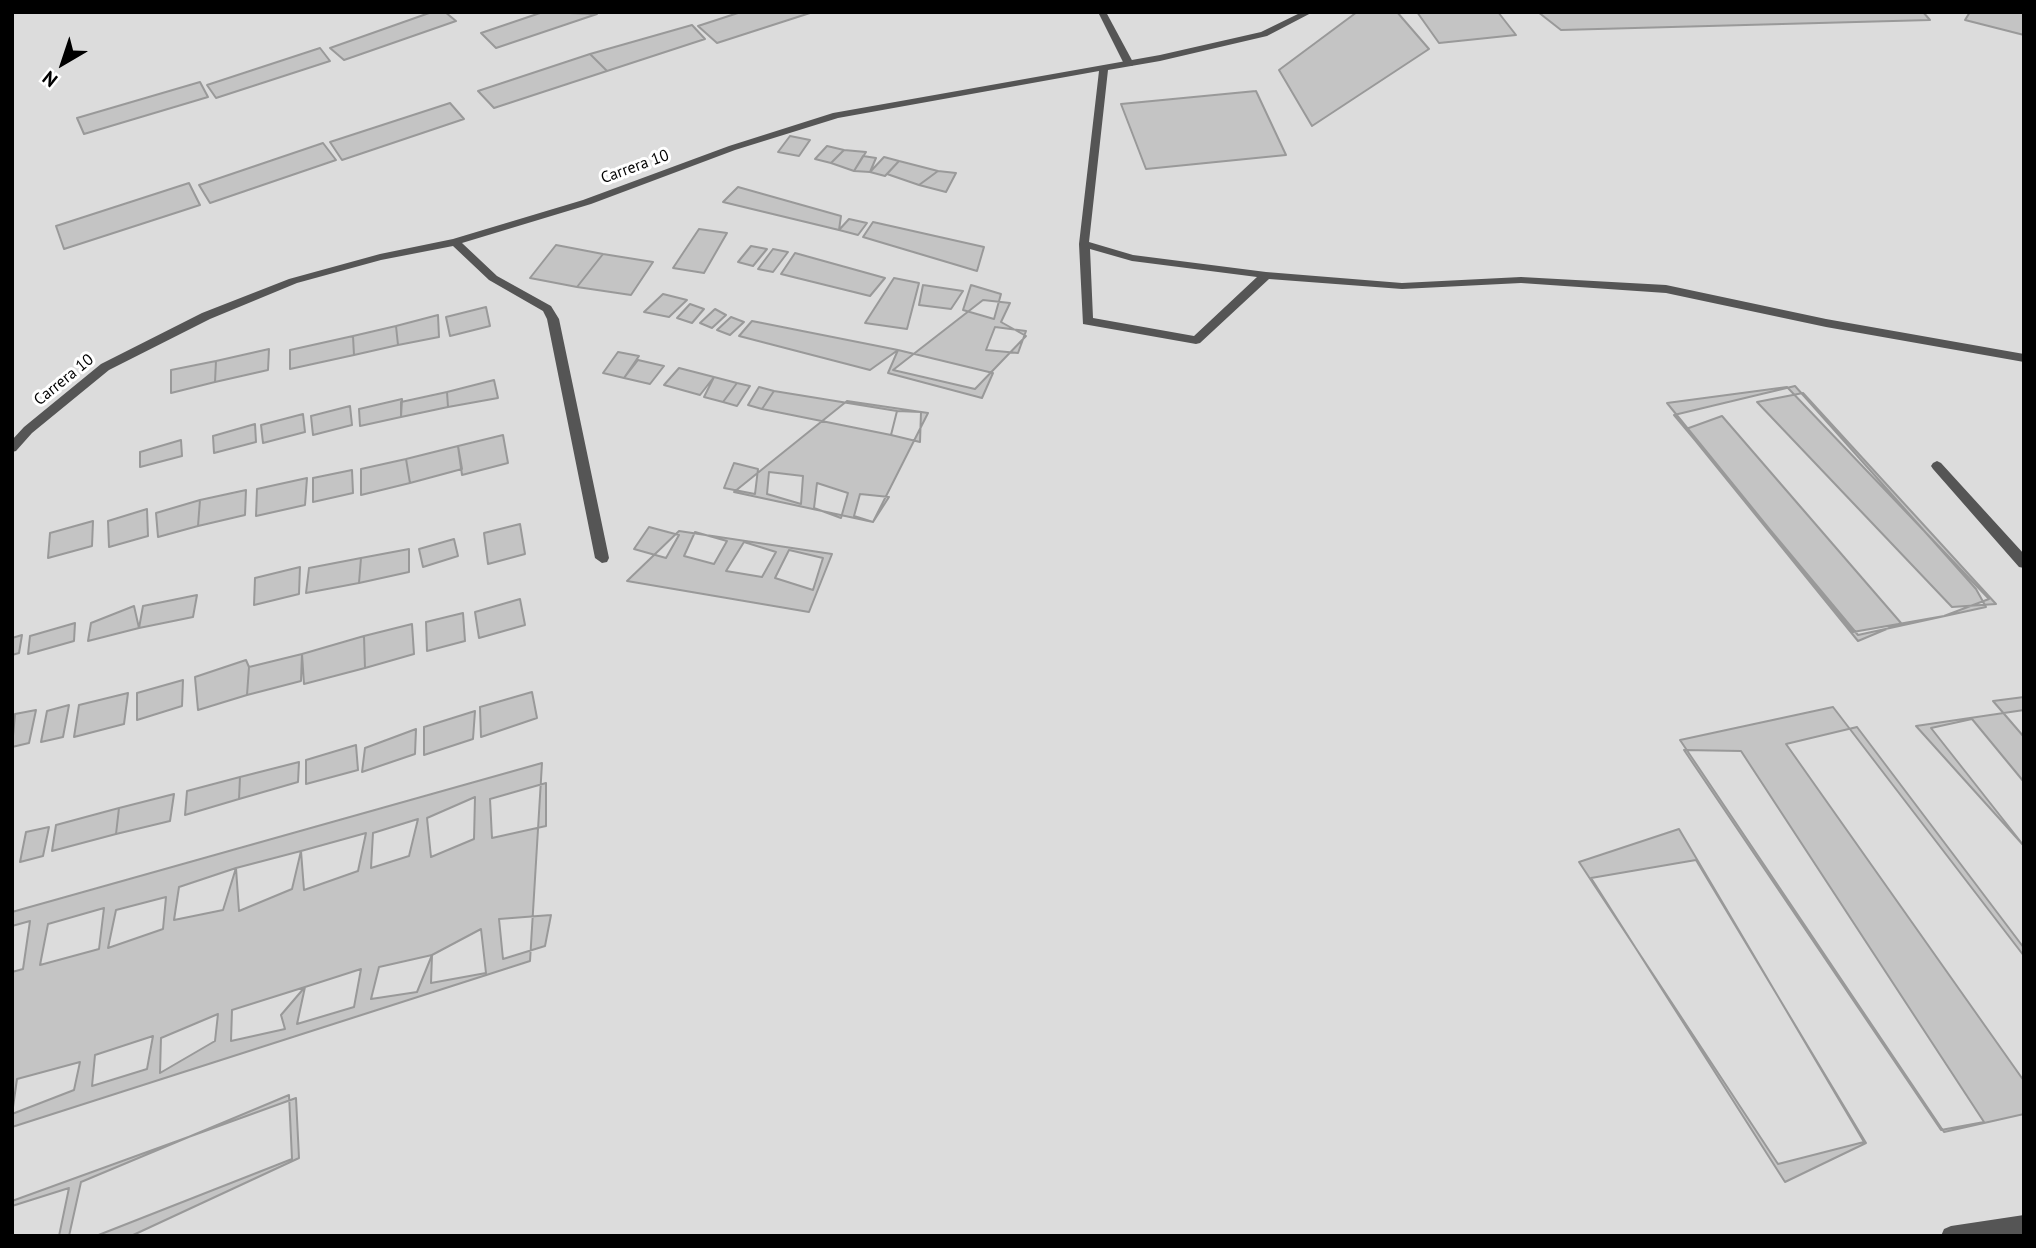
<!DOCTYPE html>
<style>
body{margin:0}
#map{position:relative;width:2036px;height:1248px;overflow:hidden;background:#fff;font-family:"PT Sans",sans-serif}
canvas{display:block}
.frame{position:absolute;inset:0;border:14px solid #000;pointer-events:none}
.north{position:absolute;left:28px;top:28px;width:70px;height:70px;-webkit-text-stroke:5px #fff;paint-order:stroke;rotate:219deg;font-size:19px;font-weight:700;line-height:28px;text-align:center;color:#000}
.north::after{content:'';display:block;margin:auto;width:24px;height:32px;background:#000;clip-path:polygon(50% 0,100% 100%,50% 72%,0 100%)}
</style>
<div id="map">
<canvas width="2036" height="1248"></canvas>
<div class="frame"></div>
<div class="north">N</div>
</div>
<script>
const c = document.querySelector('canvas').getContext('2d');
c.lineJoin = 'round';
function paint(path, color) {
  c.fillStyle = color;
  c.fill(path, 'evenodd');
}
function shape(rows) {
  const path = new Path2D();
  for (const r of rows) {
    path.moveTo(r[0], r[1]);
    for (let i = 2; i < r.length; i += 2) path.lineTo(r[i], r[i + 1]);
  }
  return path;
}
function trace(path, color, width, dash) {
  c.strokeStyle = color;
  c.lineWidth = width;
  c.lineCap = dash ? 'butt' : 'round';
  c.setLineDash(dash || []);
  c.stroke(path);
}
function write(font, color, halo, rows, align = 'center') {
  c.font = font + ' "PT Sans",sans-serif';
  c.lineWidth = 6;
  c.setLineDash([]);
  c.textBaseline = 'middle';
  c.strokeStyle = halo;
  c.fillStyle = color;
  for (const [text, x, y, turn = 0] of rows) {
    c.save();
    c.translate(x, y);
    c.rotate((+turn || 0) * Math.PI / 180);
    c.textAlign = isNaN(turn) ? turn : align;
    if (halo) c.strokeText(text, 0, 0);
    c.fillText(text, 0, 0);
    c.restore();
  }
}
paint(shape([
 [12,12,2024,12,2024,1236,12,1236]
]), '#dcdcdc');
const building = shape([
 [432,12,445,12,456,21,344,60,330,48,432,12],
 [543,12,597,14,496,48,481,33,543,12],
 [741,12,809,12,810,13,717,43,698,26,741,12],
 [1357,12,1397,12,1429,49,1312,126,1279,70,1357,12],
 [1417,12,1498,12,1516,35,1439,43,1417,12],
 [1538,12,1923,12,1930,20,1561,30,1538,12],
 [1970,12,2024,12,2024,35,1965,20,1970,12],
 [692,25,705,39,607,71,590,54,692,25],
 [320,48,330,61,216,98,207,85,320,48],
 [590,54,607,71,494,108,478,91,590,54],
 [200,82,208,97,84,134,77,118,200,82],
 [1256,91,1286,155,1146,169,1121,104,1256,91],
 [450,103,464,119,342,160,330,142,450,103],
 [790,136,810,140,799,156,778,152,790,136],
 [323,143,336,160,210,203,199,185,323,143],
 [827,146,844,150,831,163,815,159,827,146],
 [844,150,866,152,854,171,831,163,844,150],
 [863,156,876,158,870,172,854,171,863,156],
 [884,157,899,161,885,176,870,172,884,157],
 [899,161,938,171,919,185,887,174,899,161],
 [938,171,956,173,946,192,919,185,938,171],
 [189,183,200,205,64,249,56,226,189,183],
 [738,187,841,216,839,230,723,202,738,187],
 [849,219,867,223,858,235,839,230,849,219],
 [873,222,984,247,977,271,863,237,873,222],
 [699,229,727,233,704,273,673,268,699,229],
 [556,245,603,254,577,287,530,278,556,245],
 [751,246,767,249,753,266,738,262,751,246],
 [773,249,788,252,773,272,758,269,773,249],
 [795,253,885,278,870,296,781,274,795,253],
 [603,254,653,262,631,295,577,287,603,254],
 [894,278,919,283,907,329,865,323,894,278],
 [923,285,963,291,951,309,919,305,923,285],
 [971,285,1001,294,994,319,963,310,971,285],
 [663,294,687,300,669,317,644,312,663,294],
 [983,300,1010,303,1001,322,1026,336,975,389,893,370,983,300],
 [690,304,704,309,692,323,677,318,690,304],
 [486,307,490,326,450,336,446,317,486,307],
 [715,309,726,315,712,328,700,323,715,309],
 [438,315,439,337,398,345,396,326,438,315],
 [731,317,744,322,730,335,717,330,731,317],
 [752,321,898,350,870,370,739,336,752,321],
 [396,326,398,345,354,355,353,336,396,326],
 [995,327,1026,331,1018,353,986,350,995,327],
 [353,336,354,355,290,369,290,350,353,336],
 [269,349,268,370,215,382,216,361,269,349],
 [898,350,993,373,982,398,888,373,898,350],
 [618,352,639,356,624,378,603,373,618,352],
 [638,360,664,366,650,384,624,378,638,360],
 [216,361,215,382,171,393,171,370,216,361],
 [679,368,714,377,700,395,664,385,679,368],
 [714,377,737,383,723,402,704,397,714,377],
 [494,380,498,398,448,407,447,392,494,380],
 [737,383,750,386,737,406,723,402,737,383],
 [1795,386,1976,589,1986,607,1858,635,1674,415,1795,386],
 [759,387,774,391,762,409,748,405,759,387],
 [1787,387,1989,599,1944,616,1853,632,1667,403,1787,387],
 [774,391,897,411,891,435,762,409,774,391],
 [447,392,448,407,401,417,401,402,447,392],
 [1803,393,1996,604,1952,607,1757,402,1803,393],
 [402,399,401,417,360,426,359,409,402,399],
 [847,401,928,413,873,522,734,492,847,401],
 [350,406,352,425,313,435,311,416,350,406],
 [897,411,921,412,920,442,891,435,897,411],
 [303,414,305,432,263,443,261,425,303,414],
 [1722,416,1901,623,1858,641,1686,429,1722,416],
 [255,424,256,442,214,453,213,436,255,424],
 [503,435,508,463,462,475,458,446,503,435],
 [181,440,182,456,140,467,140,452,181,440],
 [458,446,462,469,410,483,406,459,458,446],
 [406,459,410,483,361,495,361,469,406,459],
 [734,463,758,469,755,494,724,488,734,463],
 [352,470,353,493,313,502,313,478,352,470],
 [769,472,803,476,801,504,767,494,769,472],
 [307,478,305,505,256,516,257,489,307,478],
 [817,483,848,493,841,518,814,508,817,483],
 [246,490,245,515,198,526,200,500,246,490],
 [860,494,889,497,873,522,854,516,860,494],
 [200,500,198,526,158,537,156,513,200,500],
 [147,509,148,536,109,547,108,521,147,509],
 [93,521,92,546,48,558,50,533,93,521],
 [520,524,525,554,488,564,484,533,520,524],
 [649,527,679,535,666,558,634,549,649,527],
 [679,531,832,554,809,612,627,581,679,531],
 [695,532,727,541,714,564,684,556,695,532],
 [454,539,458,556,423,567,419,549,454,539],
 [744,542,776,552,762,577,726,571,744,542],
 [409,549,409,572,359,583,361,558,409,549],
 [789,550,823,558,813,590,775,578,789,550],
 [361,558,359,583,306,593,309,568,361,558],
 [300,567,299,594,254,605,255,578,300,567],
 [197,595,193,617,139,628,143,606,197,595],
 [520,599,525,625,479,638,475,612,520,599],
 [134,606,139,628,88,641,91,623,134,606],
 [463,613,465,641,427,651,426,622,463,613],
 [75,623,74,641,28,654,30,636,75,623],
 [412,624,414,654,365,668,364,636,412,624],
 [22,635,19,653,12,655,12,638,22,635],
 [364,636,365,668,304,684,302,654,364,636],
 [302,654,301,681,247,695,249,667,302,654],
 [246,660,249,667,247,695,198,710,195,677,246,660],
 [183,680,182,706,137,720,137,693,183,680],
 [532,692,537,718,481,737,480,707,532,692],
 [128,693,124,724,74,737,79,705,128,693],
 [2024,697,2024,737,1993,701,2024,697],
 [69,705,63,737,41,742,47,711,69,705],
 [1833,707,2024,956,2024,1114,1944,1132,1680,740,1833,707],
 [36,710,29,743,12,747,15,714,36,710],
 [2024,710,2024,846,1916,726,2024,710],
 [475,711,473,739,424,755,424,727,475,711],
 [1972,719,2024,782,2024,846,1931,728,1972,719],
 [1857,727,2024,948,2024,1081,1786,744,1857,727],
 [416,729,415,754,362,772,365,748,416,729],
 [356,745,358,770,306,784,306,760,356,745],
 [1684,750,1741,751,1984,1122,1941,1130,1684,750],
 [299,762,298,782,239,799,240,777,299,762],
 [542,763,530,961,12,1127,12,912,542,763],
 [240,777,239,799,185,815,187,791,240,777],
 [546,783,546,826,492,838,490,799,546,783],
 [174,794,170,821,116,834,119,808,174,794],
 [475,797,474,839,431,857,427,818,475,797],
 [119,808,116,834,52,851,56,825,119,808],
 [418,819,409,856,371,868,373,833,418,819],
 [49,827,43,856,20,862,26,832,49,827],
 [1679,829,1864,1142,1778,1164,1579,862,1679,829],
 [366,833,358,871,304,890,301,851,366,833],
 [301,851,292,889,239,911,236,868,301,851],
 [1696,860,1866,1143,1785,1182,1591,878,1696,860],
 [236,868,223,910,174,920,179,887,236,868],
 [166,897,163,929,108,948,116,910,166,897],
 [104,908,99,949,40,965,48,924,104,908],
 [551,915,545,946,503,959,499,919,551,915],
 [30,921,23,969,12,972,12,926,30,921],
 [481,929,486,973,431,983,432,955,481,929],
 [432,955,417,992,371,999,379,967,432,955],
 [361,969,354,1007,297,1024,305,987,361,969],
 [305,987,281,1015,285,1029,231,1041,232,1010,305,987],
 [218,1014,215,1041,160,1073,161,1038,218,1014],
 [153,1036,147,1069,92,1086,95,1055,153,1036],
 [80,1062,74,1090,12,1114,17,1079,80,1062],
 [289,1095,292,1159,96,1236,69,1236,81,1182,289,1095],
 [296,1098,299,1158,131,1236,12,1236,12,1201,296,1098],
 [69,1188,59,1236,12,1236,12,1206,69,1188]
]);
paint(building, '#c4c4c4');
trace(building, '#999', 2);
paint(shape([
 [1098,12,1106,12,1134,64,1132,66,1124,64,1098,12]
]), '#555');
paint(shape([
 [1302,12,1313,12,1267,36,1160,61,1108,70,1089,242,1133,255,1266,272,1402,283,1521,277,1666,285,1826,319,2024,354,2024,362,1826,327,1666,293,1521,283,1402,289,1269,279,1200,343,1196,344,1083,324,1079,244,1099,71,838,118,735,150,591,204,462,243,497,276,551,306,559,319,609,558,607,562,602,563,595,558,547,319,543,311,489,280,453,246,381,260,297,283,210,319,109,370,32,433,16,451,12,452,12,440,24,427,101,364,202,313,289,279,380,254,453,239,583,200,729,146,833,113,1160,55,1261,32,1302,12],
 [1090,249,1132,261,1257,277,1194,336,1093,318,1090,249],
 [1937,461,1941,463,2024,554,2024,568,2019,567,1933,469,1931,466,1933,463,1937,461],
 [2024,1215,2024,1235,1941,1236,1944,1229,1951,1226,2024,1215]
]), '#555');
write('16px', '#000', '#fff', [
 ["Carrera 10",635,167,-20],
 ["Carrera 10",64,380,-39]
]);
</script>
